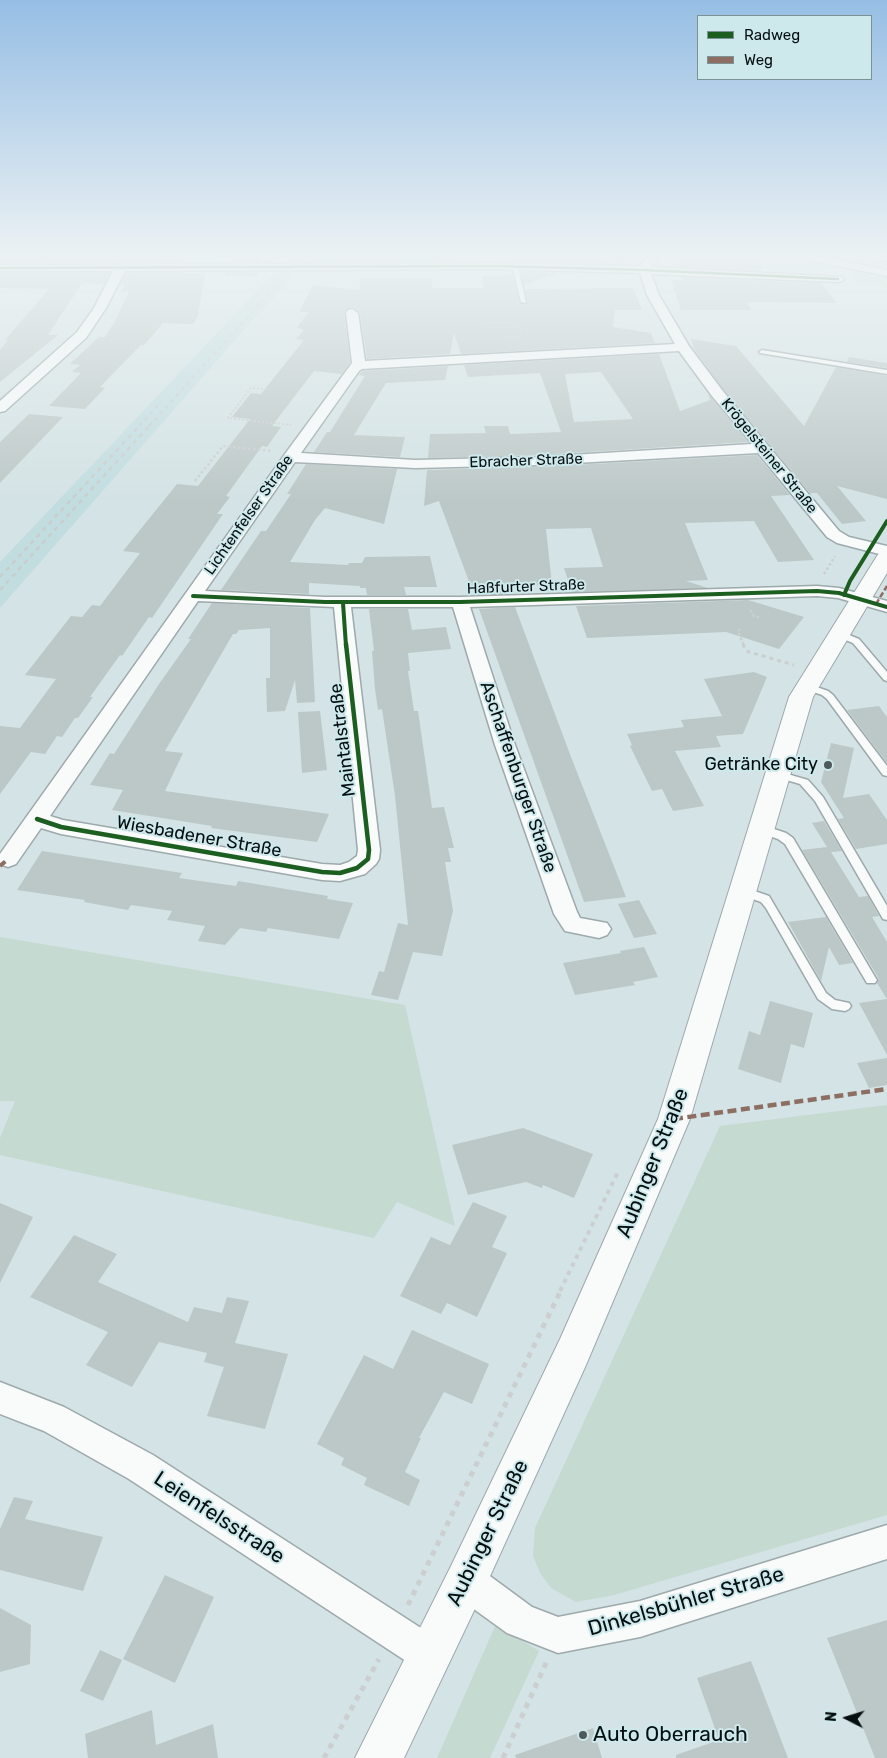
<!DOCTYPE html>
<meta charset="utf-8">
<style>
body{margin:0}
#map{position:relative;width:887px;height:1758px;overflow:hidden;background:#d4e3e5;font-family:Rubik,sans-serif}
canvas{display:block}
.legend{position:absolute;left:697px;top:15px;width:175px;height:65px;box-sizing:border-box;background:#cde9ec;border:1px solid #7d9294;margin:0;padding:6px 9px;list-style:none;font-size:15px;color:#060f10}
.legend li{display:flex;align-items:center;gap:10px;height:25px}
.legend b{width:25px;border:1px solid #7d9294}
.north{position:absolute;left:822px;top:1693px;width:50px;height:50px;-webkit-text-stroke:4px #cde9ec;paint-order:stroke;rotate:275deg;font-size:14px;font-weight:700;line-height:20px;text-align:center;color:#060f10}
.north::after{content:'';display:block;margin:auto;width:18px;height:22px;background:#060f10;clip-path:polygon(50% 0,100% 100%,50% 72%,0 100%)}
</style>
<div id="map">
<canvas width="887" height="1758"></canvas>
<ul class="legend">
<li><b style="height:6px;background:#1b5e20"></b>Radweg</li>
<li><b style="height:6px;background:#8d6e63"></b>Weg</li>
</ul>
<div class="north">N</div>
</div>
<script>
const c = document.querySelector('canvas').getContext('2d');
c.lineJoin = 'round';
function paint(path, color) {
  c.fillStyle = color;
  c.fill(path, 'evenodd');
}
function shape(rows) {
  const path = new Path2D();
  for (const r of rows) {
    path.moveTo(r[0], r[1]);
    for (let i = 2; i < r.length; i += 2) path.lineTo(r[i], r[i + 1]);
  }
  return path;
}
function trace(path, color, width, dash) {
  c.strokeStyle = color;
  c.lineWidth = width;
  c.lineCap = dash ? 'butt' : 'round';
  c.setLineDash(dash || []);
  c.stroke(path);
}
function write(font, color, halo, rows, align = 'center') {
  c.font = font + ' Rubik,sans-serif';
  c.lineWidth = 4;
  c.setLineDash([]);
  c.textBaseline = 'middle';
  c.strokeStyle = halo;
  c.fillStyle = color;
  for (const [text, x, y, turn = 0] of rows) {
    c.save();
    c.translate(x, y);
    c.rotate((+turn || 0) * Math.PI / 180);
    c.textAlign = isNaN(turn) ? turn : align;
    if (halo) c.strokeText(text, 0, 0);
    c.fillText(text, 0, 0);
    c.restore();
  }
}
paint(shape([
 [291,255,312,255,243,331,0,608,0,562]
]), '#c2dde0');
paint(shape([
 [317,255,443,255,457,258,456,261,311,261],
 [612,255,638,255,625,264,567,263,568,259,610,261,610,256],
 [854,272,887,278,887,288,879,285,854,282,852,276],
 [0,937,405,1005,455,1226,397,1202,374,1238,0,1155,0,1138,15,1101,0,1101],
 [887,1105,887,1515,614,1595,576,1602,551,1588,540,1573,533,1556,535,1528,720,1126],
 [496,1624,539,1651,490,1758,437,1758]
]), '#c5dad1');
paint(shape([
 [0,255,185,255,181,262,0,263],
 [232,255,264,255,261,262,230,262],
 [511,255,600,255,601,258,586,263,511,261],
 [679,255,735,255,762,258,761,271,681,267],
 [511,271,516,288,512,289,516,289,519,302,526,305,528,303,525,289,633,288,642,310,615,310,613,327,651,333,655,343,461,354,454,333,450,354,367,359,360,313,353,307,348,308,344,313,350,362,342,374,314,371,272,426,281,427,267,447,262,446,226,496,230,497,217,514,223,514,152,618,149,617,122,656,120,655,90,697,93,697,78,718,75,718,62,737,57,736,45,754,31,752,0,794,0,726,20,728,56,679,25,675,71,616,82,617,92,605,100,606,140,553,123,551,177,484,198,486,250,419,232,417,251,393,261,394,304,340,296,339,304,330,297,327,309,312,299,312,313,285,359,290,360,278,431,278,433,288,484,288,481,276,511,275],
 [226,272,258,272,256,277,225,275],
 [521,272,559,273,524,285],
 [0,273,110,273,104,284,82,283,48,335,58,335,0,382,0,350,8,340,5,340,49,289,0,288],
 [126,273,205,273,198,316,193,324,163,323,144,345,141,345,100,387,105,388,85,409,49,406,81,373,72,372,80,365,70,364,99,337,105,337,115,321,129,291,121,292,125,284,121,284],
 [682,277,821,283,837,303,747,302,751,310,681,310,671,280,683,280],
 [691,339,736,346,804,426,836,367,887,376,887,499,837,486,866,521,842,524,817,493,810,493,723,389,694,349],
 [659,354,680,411,710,400,708,394,748,442,538,455,428,458,430,434,486,433,484,426,508,426,510,434,561,432,540,373,468,377,464,365],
 [601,372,633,419,574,422,565,374],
 [849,357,887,363,887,368,847,362],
 [448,366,445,380,386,383,354,435,405,437,400,457,314,452,327,432,330,432,365,376,358,375,363,371],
 [29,414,63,417,0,483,0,442],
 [757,455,790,495,771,496,814,560,778,562,754,521,685,523,708,580,686,581,708,588,572,592,564,568,603,567,591,528,546,529,552,585,507,586,509,594,474,595,439,501,424,506,427,470,538,467],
 [306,464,397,469,384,524,325,508,315,520,290,562,348,565,349,563,362,563,365,557,430,556,437,587,404,587,406,595,367,595,366,588,360,588,360,586,309,583,309,594,221,590,261,531,266,531,291,494,287,494],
 [748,600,804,617,779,649,726,632,587,638,576,606],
 [212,603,310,608,315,702,297,703,295,680,285,711,267,712,266,678,270,678,270,628,239,630,236,634,233,634,165,751,183,753,165,791,329,814,317,842,211,828,212,826,112,810,123,790,90,785,110,753,114,754,159,684,191,639,188,639],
 [515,607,571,757,626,897,584,902,479,609],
 [369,609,408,609,412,630,446,627,451,649,408,653,410,671,408,671,414,711,418,711,432,808,444,807,454,848,448,848,451,862,445,862,453,911,442,956,413,952,398,1000,371,995,379,971,384,972,398,923,408,925,395,796,382,709,378,710,375,689,372,651,374,651],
 [754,672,767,677,743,734,716,736,721,747,675,751,704,806,673,811,662,789,652,791,630,746,632,745,627,734,684,727,681,720,722,716,704,679],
 [879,706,887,717,887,763,847,710],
 [320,711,327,770,302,773,298,712],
 [831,743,854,748,843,798,869,794,887,820,887,844,856,849,838,819,844,818,821,782],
 [824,821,842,851,831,852,859,897,868,896,879,916,872,917,887,942,887,999,877,983,879,979,802,850,827,847,812,823],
 [42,851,182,873,179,878,236,886,238,881,328,896,327,899,353,903,339,939,268,928,266,932,240,928,225,945,198,941,205,926,167,920,172,911,131,905,128,910,84,902,85,900,17,890],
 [639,900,657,934,634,938,618,904],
 [826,917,853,963,839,965,829,947,821,981,788,922],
 [644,947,658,977,633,982,635,985,575,995,563,963,621,953,620,951],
 [887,999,887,1055,859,1003],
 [770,1001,813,1013,804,1048,791,1044,781,1083,738,1069,749,1031,760,1035],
 [887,1058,887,1085,869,1088,857,1063],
 [523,1128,593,1154,574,1198,543,1185,542,1188,526,1182,468,1195,452,1145],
 [473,1202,507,1216,492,1247,507,1253,477,1317,447,1303,441,1314,400,1296,431,1237,450,1245],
 [0,1203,33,1217,0,1283],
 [74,1235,117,1254,98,1282,188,1322,194,1307,222,1313,227,1297,249,1301,235,1343,288,1354,265,1429,207,1416,224,1367,204,1362,207,1353,159,1342,132,1387,86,1365,108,1332,30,1297],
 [412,1330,489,1364,472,1404,444,1392,419,1438,421,1438,405,1472,420,1480,409,1506,364,1485,367,1478,341,1465,344,1458,317,1444,364,1355,393,1369],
 [14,1497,33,1501,25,1519,103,1537,83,1591,0,1570,0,1529],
 [165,1575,214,1597,175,1683,123,1659],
 [0,1608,31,1625,30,1664,0,1672],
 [887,1620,887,1758,875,1758,827,1638],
 [100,1650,122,1660,103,1701,80,1691],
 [751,1661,788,1758,676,1758,676,1755,719,1740,697,1678],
 [152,1710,156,1745,213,1724,218,1758,88,1758,85,1734],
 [593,1728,602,1758,516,1758,515,1755]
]), '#bcc8c7');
const service = shape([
 [852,256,887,257,887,261,854,259,852,256],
 [515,264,518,266,526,303,521,302,512,266,515,264],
 [762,350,887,370,887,374,760,353,759,352,762,350],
 [839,631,859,639,887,672,887,681,884,680,853,643,836,636,835,634,839,631],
 [808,684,828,691,833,695,887,766,887,776,883,775,827,699,822,695,805,689,803,687,808,684],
 [777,771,808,780,823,797,887,906,887,920,883,919,815,801,800,784,773,776,772,774,773,772,777,771],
 [762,825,786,833,793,838,875,977,877,980,875,983,867,983,785,844,778,839,758,832,757,829,762,825],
 [743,887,769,896,826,993,835,1000,849,1003,851,1006,849,1009,845,1011,832,1009,818,999,766,908,761,902,739,894,737,891,739,888,743,887]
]);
const minor = shape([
 [793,255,814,255,887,270,887,276,798,258,793,255],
 [651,257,657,260,650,267,842,277,844,279,842,281,838,282,651,274,659,295,689,346,722,390,839,531,849,537,887,546,887,556,837,543,827,537,758,453,538,465,415,468,295,462,205,591,325,597,460,597,817,586,839,588,887,601,887,612,838,598,817,596,470,607,515,745,577,912,580,918,607,923,611,929,607,935,599,938,565,931,554,914,495,745,453,607,351,607,380,850,379,859,376,864,365,874,340,881,322,880,61,834,41,828,16,864,8,867,0,864,0,854,285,454,352,363,346,313,348,310,352,309,358,313,365,361,675,344,647,295,640,273,496,269,125,271,106,308,86,338,5,411,0,412,0,401,77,332,94,308,113,271,0,271,0,265,496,263,639,266,647,258,651,257],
 [679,351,712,396,752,444,538,457,415,460,301,453,359,371,362,369,679,351],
 [198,601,334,607,358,850,357,856,349,862,340,865,322,864,63,820,50,816,198,601],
 [0,1382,64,1407,153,1455,441,1641,446,1654,441,1667,428,1672,415,1667,129,1479,44,1431,0,1414,0,1382],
 [887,1525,887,1559,640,1637,558,1653,507,1633,453,1594,448,1581,453,1568,466,1563,479,1568,532,1607,558,1617,640,1601,887,1525]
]);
const secondary = shape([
 [887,550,887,573,813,697,690,1119,586,1365,481,1596,404,1758,355,1758,451,1566,560,1339,658,1119,789,697,877,556,880,552,887,550]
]);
trace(service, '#9da9ab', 3);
trace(minor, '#9da9ab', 3);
trace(secondary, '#9da9ab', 2);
trace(shape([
 [485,322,512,322,520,329,521,337,492,339],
 [267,389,251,388,228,418,291,425]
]), '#cccfd0', 2, [2, 2]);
trace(shape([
 [195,481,223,446,272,451],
 [824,574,835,556],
 [750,610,754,616,761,618],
 [740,629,738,631,744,646]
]), '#cccfd0', 2.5, [2.5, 2.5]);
trace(shape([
 [743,644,746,651,794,665]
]), '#cccfd0', 3, [4, 4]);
trace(shape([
 [560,1291,619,1170]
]), '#cccfd0', 4, [4.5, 4.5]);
trace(shape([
 [408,1605,561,1290],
 [324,1758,379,1659],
 [503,1758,547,1661]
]), '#cccfd0', 5, [5.5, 5.5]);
paint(service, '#f9fbfb');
paint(minor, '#f9fbfb');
paint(secondary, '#f9fbfb');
trace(shape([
 [139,426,161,402],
 [149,426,304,255]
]), '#c9cdcd', 2, [4, 4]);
trace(shape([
 [0,577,140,425],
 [0,590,150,425]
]), '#c9cdcd', 2.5, [4.5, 4.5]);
trace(shape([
 [200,255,206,260],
 [265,263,279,255]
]), '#8d6e63', 2, [4.5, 2]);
trace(shape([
 [876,604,887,586]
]), '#8d6e63', 2.5, [5.5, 2.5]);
trace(shape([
 [0,866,8,859]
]), '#8d6e63', 4, [7, 4]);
trace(shape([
 [674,1119,887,1089]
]), '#8d6e63', 4.5, [9, 4.5]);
trace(shape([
 [0,268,496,266,644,270,838,279]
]), '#1b5e20', 2.5);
trace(shape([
 [844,595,850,581,887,521],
 [193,596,325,602,460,602,817,591,839,593,887,607],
 [343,603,346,646]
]), '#1b5e20', 4);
trace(shape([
 [37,819,61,827,322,872,340,873,357,868,368,859,369,850,346,644]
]), '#1b5e20', 4.5);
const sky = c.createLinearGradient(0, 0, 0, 501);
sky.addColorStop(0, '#96bee4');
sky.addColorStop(0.51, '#ecf2f3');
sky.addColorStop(1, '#ecf2f300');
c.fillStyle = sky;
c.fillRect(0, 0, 887, 501);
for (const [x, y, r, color] of [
 [828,765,5,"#4e595b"],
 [583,1735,5,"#4e595b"]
]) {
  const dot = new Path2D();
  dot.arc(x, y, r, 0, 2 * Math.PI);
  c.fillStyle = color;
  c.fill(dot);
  trace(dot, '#cde9ec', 2);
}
write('15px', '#060f10', '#cde9ec', [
 ["Krögelsteiner Straße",769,456,51],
 ["Ebracher Straße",526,461,-2],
 ["Lichtenfelser Straße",249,515,-55],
 ["Haßfurter Straße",526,587,-2]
]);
write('18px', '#060f10', '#cde9ec', [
 ["Maintalstraße",343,740,-97],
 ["Aschaffenburger Straße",518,777,71],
 ["Wiesbadener Straße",199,837,10]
]);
write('18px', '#060f10', '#cde9ec', [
 ["Getränke City",818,765]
], 'right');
write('21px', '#060f10', '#cde9ec', [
 ["Aubinger Straße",653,1163,-68],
 ["Leienfelsstraße",219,1518,33],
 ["Aubinger Straße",488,1533,-64],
 ["Dinkelsbühler Straße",686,1602,-16]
]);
write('21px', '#060f10', '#cde9ec', [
 ["Auto Oberrauch",593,1735]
], 'left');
</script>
